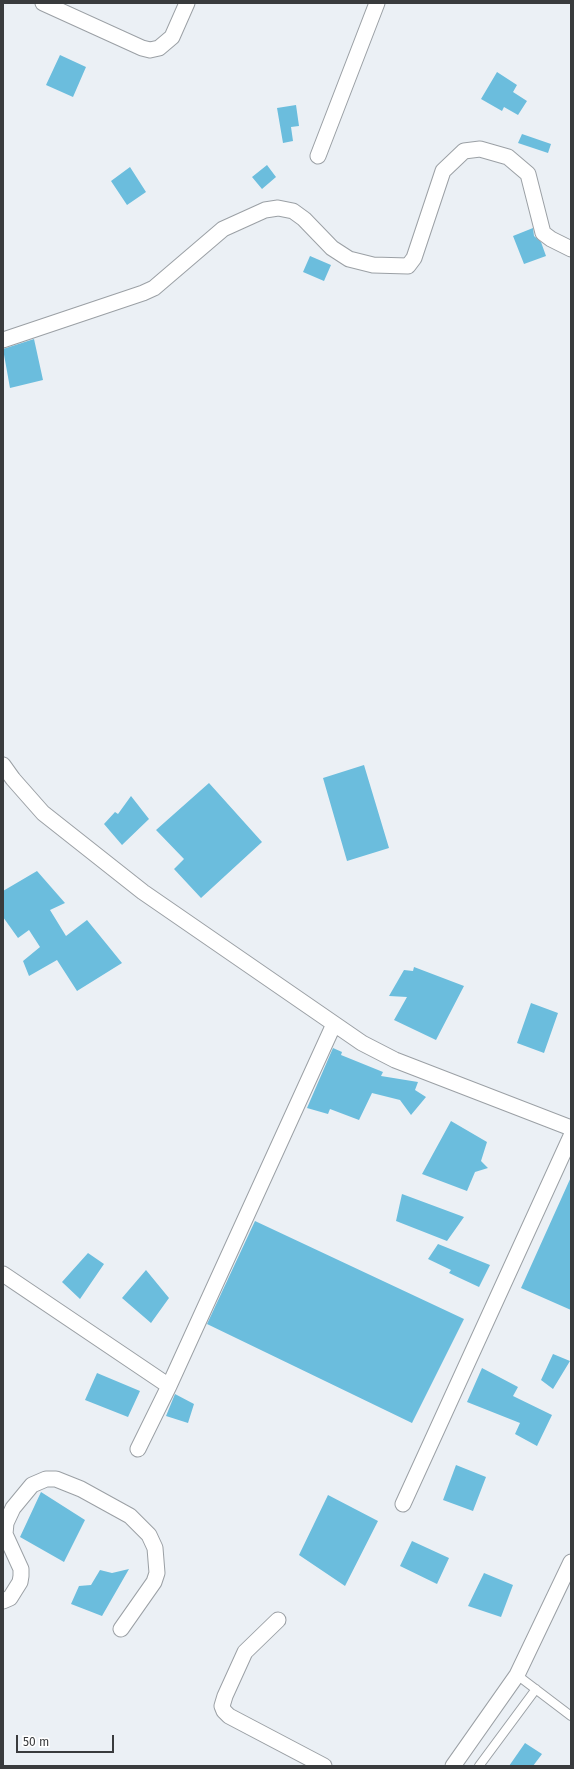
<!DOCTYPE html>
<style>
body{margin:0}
#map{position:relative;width:574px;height:1769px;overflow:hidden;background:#ebf0f5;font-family:"Fira Sans",sans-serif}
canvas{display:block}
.frame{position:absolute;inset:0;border:4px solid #393b3d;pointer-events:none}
.scale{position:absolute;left:16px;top:1735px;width:98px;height:18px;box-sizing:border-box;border:2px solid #393b3d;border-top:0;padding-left:5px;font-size:12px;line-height:14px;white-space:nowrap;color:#393b3d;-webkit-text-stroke:3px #fff;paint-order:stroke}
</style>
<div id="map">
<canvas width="574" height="1769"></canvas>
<div class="frame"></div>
<div class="scale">50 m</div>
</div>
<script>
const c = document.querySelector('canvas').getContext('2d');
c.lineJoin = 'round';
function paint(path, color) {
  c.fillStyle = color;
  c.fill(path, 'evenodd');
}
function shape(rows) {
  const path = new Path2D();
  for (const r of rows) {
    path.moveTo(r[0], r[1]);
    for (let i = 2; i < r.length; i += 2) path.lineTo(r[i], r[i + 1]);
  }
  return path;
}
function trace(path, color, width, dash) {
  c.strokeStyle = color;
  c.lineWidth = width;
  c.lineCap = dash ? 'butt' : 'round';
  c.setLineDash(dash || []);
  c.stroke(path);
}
paint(shape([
 [60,55,86,67,73,97,46,85],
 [497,72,517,85,513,92,527,101,518,115,504,107,502,111,481,99],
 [296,105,299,126,291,127,293,141,283,143,277,108],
 [522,134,551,144,548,153,518,143],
 [267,165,276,177,262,189,252,177],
 [130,167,146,192,127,205,111,181],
 [533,228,534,236,541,242,546,256,524,264,513,236],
 [310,256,331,265,324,281,303,272],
 [34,339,43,380,10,388,3,349],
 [364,765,389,848,347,861,323,778],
 [209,783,262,842,201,898,174,869,184,859,156,830],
 [131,796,149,819,122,845,104,824,115,812,118,814],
 [37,871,65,903,50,910,66,936,87,920,122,963,77,991,57,960,29,976,23,961,40,947,29,930,18,938,3,917,3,891],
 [414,967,464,986,436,1040,394,1020,407,997,389,996,404,970,413,971],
 [531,1003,558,1013,544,1053,517,1043],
 [333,1048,342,1052,341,1055,383,1072,381,1076,418,1082,415,1090,426,1097,411,1115,400,1100,372,1093,359,1120,330,1109,328,1114,307,1108],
 [451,1121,487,1142,481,1161,488,1168,475,1172,467,1191,422,1174],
 [571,1177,571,1310,521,1288],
 [402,1194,464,1217,447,1241,396,1221],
 [255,1221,464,1319,412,1423,207,1324],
 [438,1244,490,1265,479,1287,449,1273,451,1270,428,1259],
 [88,1253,104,1264,80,1299,62,1282],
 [146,1270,169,1298,151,1323,122,1298],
 [553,1354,570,1361,553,1389,541,1380],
 [482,1368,518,1387,513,1396,552,1415,537,1446,515,1434,520,1423,467,1402],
 [97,1373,140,1391,128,1417,85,1400],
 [175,1394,194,1404,188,1423,166,1416],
 [456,1465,486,1477,473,1511,443,1500],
 [41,1492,85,1520,64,1562,20,1537],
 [328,1495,378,1521,345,1586,299,1555],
 [412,1541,449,1558,437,1584,400,1566],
 [129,1569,102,1616,71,1604,79,1586,91,1585,100,1570,112,1573],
 [484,1573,513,1585,501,1617,468,1606],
 [525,1743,542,1754,533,1766,509,1766]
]), '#6bbddd');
const lane = shape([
 [517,1675,571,1716],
 [479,1766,536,1689]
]);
const street = shape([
 [43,3,142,48,150,50,159,48,172,37,187,3],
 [318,156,377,3],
 [3,340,143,293,154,288,223,229,265,210,278,208,293,211,304,219,332,248,349,259,373,265,408,266,414,258,443,171,464,151,480,149,508,157,528,174,543,233,551,239,571,249],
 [3,765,13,779,43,813,143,892,362,1043,395,1060,571,1128],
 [3,1274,169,1386],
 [138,1449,169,1386,334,1024],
 [403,1504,571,1136],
 [3,1601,10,1598,20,1582,21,1576,21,1569,5,1534,6,1523,13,1508,32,1485,46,1479,56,1479,81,1489,130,1516,149,1535,155,1548,157,1573,154,1582,121,1629],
 [278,1620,245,1652,225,1696,222,1706,224,1711,229,1716,324,1766],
 [453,1766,517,1675,571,1562]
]);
trace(lane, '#9ba0a5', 10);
trace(street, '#9ba0a5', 17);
trace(lane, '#fff', 8);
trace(street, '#fff', 15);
</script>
